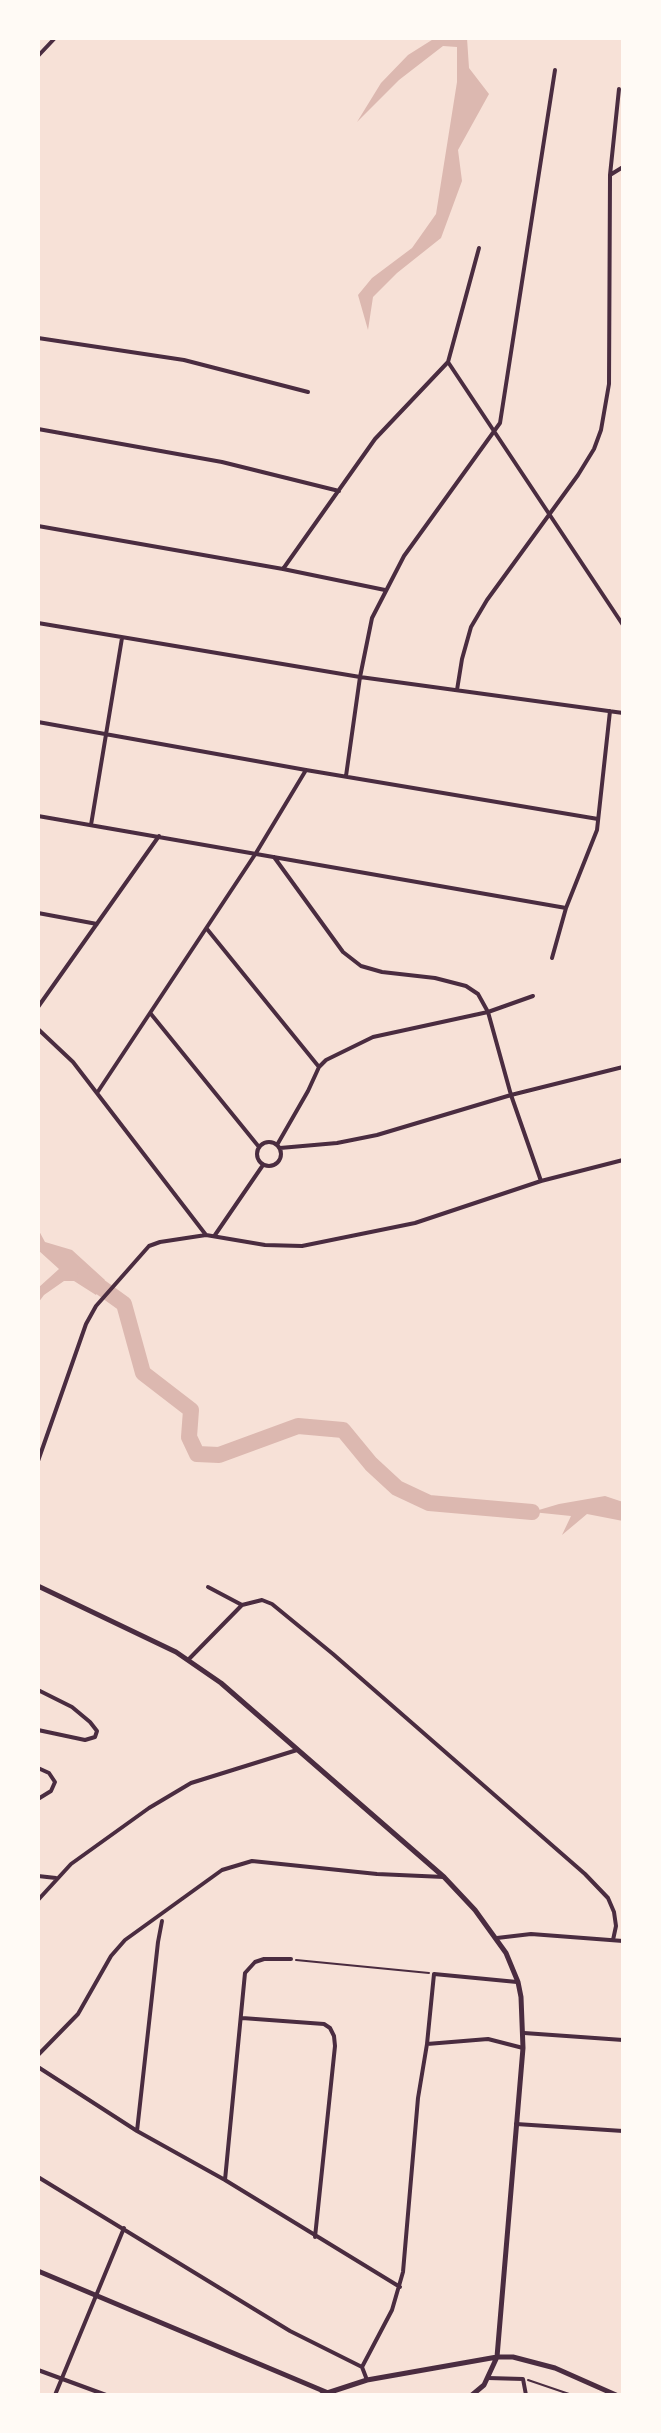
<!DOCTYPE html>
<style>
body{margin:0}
#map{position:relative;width:661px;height:2433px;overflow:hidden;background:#f7e1d7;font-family:Arial,sans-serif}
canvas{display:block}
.frame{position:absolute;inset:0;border:40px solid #fffaf5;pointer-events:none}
</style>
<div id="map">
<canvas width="661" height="2433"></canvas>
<div class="frame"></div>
</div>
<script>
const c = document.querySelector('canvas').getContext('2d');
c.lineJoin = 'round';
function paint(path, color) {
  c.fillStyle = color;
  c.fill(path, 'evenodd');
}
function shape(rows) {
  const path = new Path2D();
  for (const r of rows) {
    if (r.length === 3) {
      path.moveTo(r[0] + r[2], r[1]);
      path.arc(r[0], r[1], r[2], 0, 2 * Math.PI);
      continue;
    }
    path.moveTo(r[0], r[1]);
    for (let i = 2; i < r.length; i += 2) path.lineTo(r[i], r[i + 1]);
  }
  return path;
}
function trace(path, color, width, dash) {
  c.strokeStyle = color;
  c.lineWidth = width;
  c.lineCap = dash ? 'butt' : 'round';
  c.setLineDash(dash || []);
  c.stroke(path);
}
paint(shape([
 [435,38,467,38,469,68,489,94,458,150,462,181,441,238,397,273,373,297,368,330,358,295,372,278,412,248,436,214,457,82,457,47,443,46,399,80,357,122,381,83,408,55],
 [38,1229,45,1242,72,1250,105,1280,96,1295,74,1281,64,1281,44,1295,38,1303,38,1288,59,1269,38,1250],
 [605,1496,623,1502,623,1521,587,1514,562,1535,571,1516,532,1512,559,1504]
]), '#dcb8b0');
trace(shape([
 [85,1276,124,1304,143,1373,191,1410,189,1437,197,1454,219,1455,298,1426,343,1430,371,1464,397,1488,429,1503,532,1512]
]), '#dcb8b0', 16);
trace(shape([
 [296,1960,429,1973],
 [528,2380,572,2395]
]), '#4a2c40', 2);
trace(shape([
 [38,56,55,38],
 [610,175,623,167],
 [38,338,184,360,308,392],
 [448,362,623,625],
 [38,429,222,462,339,491],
 [38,526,283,569,385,590],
 [283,569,375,439,448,362,479,248],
 [38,623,360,677,623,713],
 [457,690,462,659,471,627,487,600,578,475,594,449,601,430,609,384,610,175,619,89],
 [38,722,306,770,598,819],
 [346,776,360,677,372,618,404,556,500,423,555,70],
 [38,816,566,908],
 [91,825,122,638],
 [274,857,343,952,361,966,382,972,435,978,466,986,478,994,488,1012,533,996],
 [38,913,97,924],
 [207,929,319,1067],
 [552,958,566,908,597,830,610,711],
 [38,1007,159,836],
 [151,1014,259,1147],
 [38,1029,73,1062,206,1235],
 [97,1093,256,853,306,770],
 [269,1154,12],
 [277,1145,308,1091,319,1067,326,1060,373,1037,488,1012,511,1095,541,1181],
 [280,1148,337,1143,377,1135,511,1095,623,1067],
 [215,1235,263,1165],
 [38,1461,86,1324,96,1306,149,1246,160,1242,206,1235,265,1245,302,1246,415,1223,541,1181,623,1160],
 [208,1587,242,1605],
 [189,1659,242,1605,262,1600,272,1604,333,1654,585,1874,608,1898,614,1912,616,1926,613,1940],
 [38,1690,72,1707,90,1722,97,1731,95,1737,85,1740,38,1730],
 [38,1768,49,1773,55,1782,51,1791,38,1799],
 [38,1876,56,1878],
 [38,1900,71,1864,149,1808,191,1783,297,1750],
 [497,1938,531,1934,623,1941],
 [242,2018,324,2024,330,2028,334,2036,335,2046,315,2237],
 [524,2033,623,2040],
 [427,2044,434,1974,517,1982],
 [38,2055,78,2014,111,1956,125,1940,222,1870,252,1861,377,1874,444,1877],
 [38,2067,137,2131,225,2180,400,2287],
 [516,2124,623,2131],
 [137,2131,158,1942,162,1921],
 [38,2177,290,2331,362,2367],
 [225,2180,245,1973,255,1962,264,1959,291,1959],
 [38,2370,106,2395],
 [488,2378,523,2379,526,2395],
 [367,2380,362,2367,392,2310,403,2272,418,2098,427,2044,488,2039,523,2048],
 [55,2395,124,2228]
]), '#4a2c40', 4);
trace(shape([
 [38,1586,176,1652,221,1683,444,1877,475,1910,506,1953,518,1982,521,1997,523,2048,497,2357,484,2385,472,2395],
 [38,2271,333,2395],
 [321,2395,367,2380,497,2357,513,2357,555,2368,616,2395]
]), '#4a2c40', 5);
</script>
